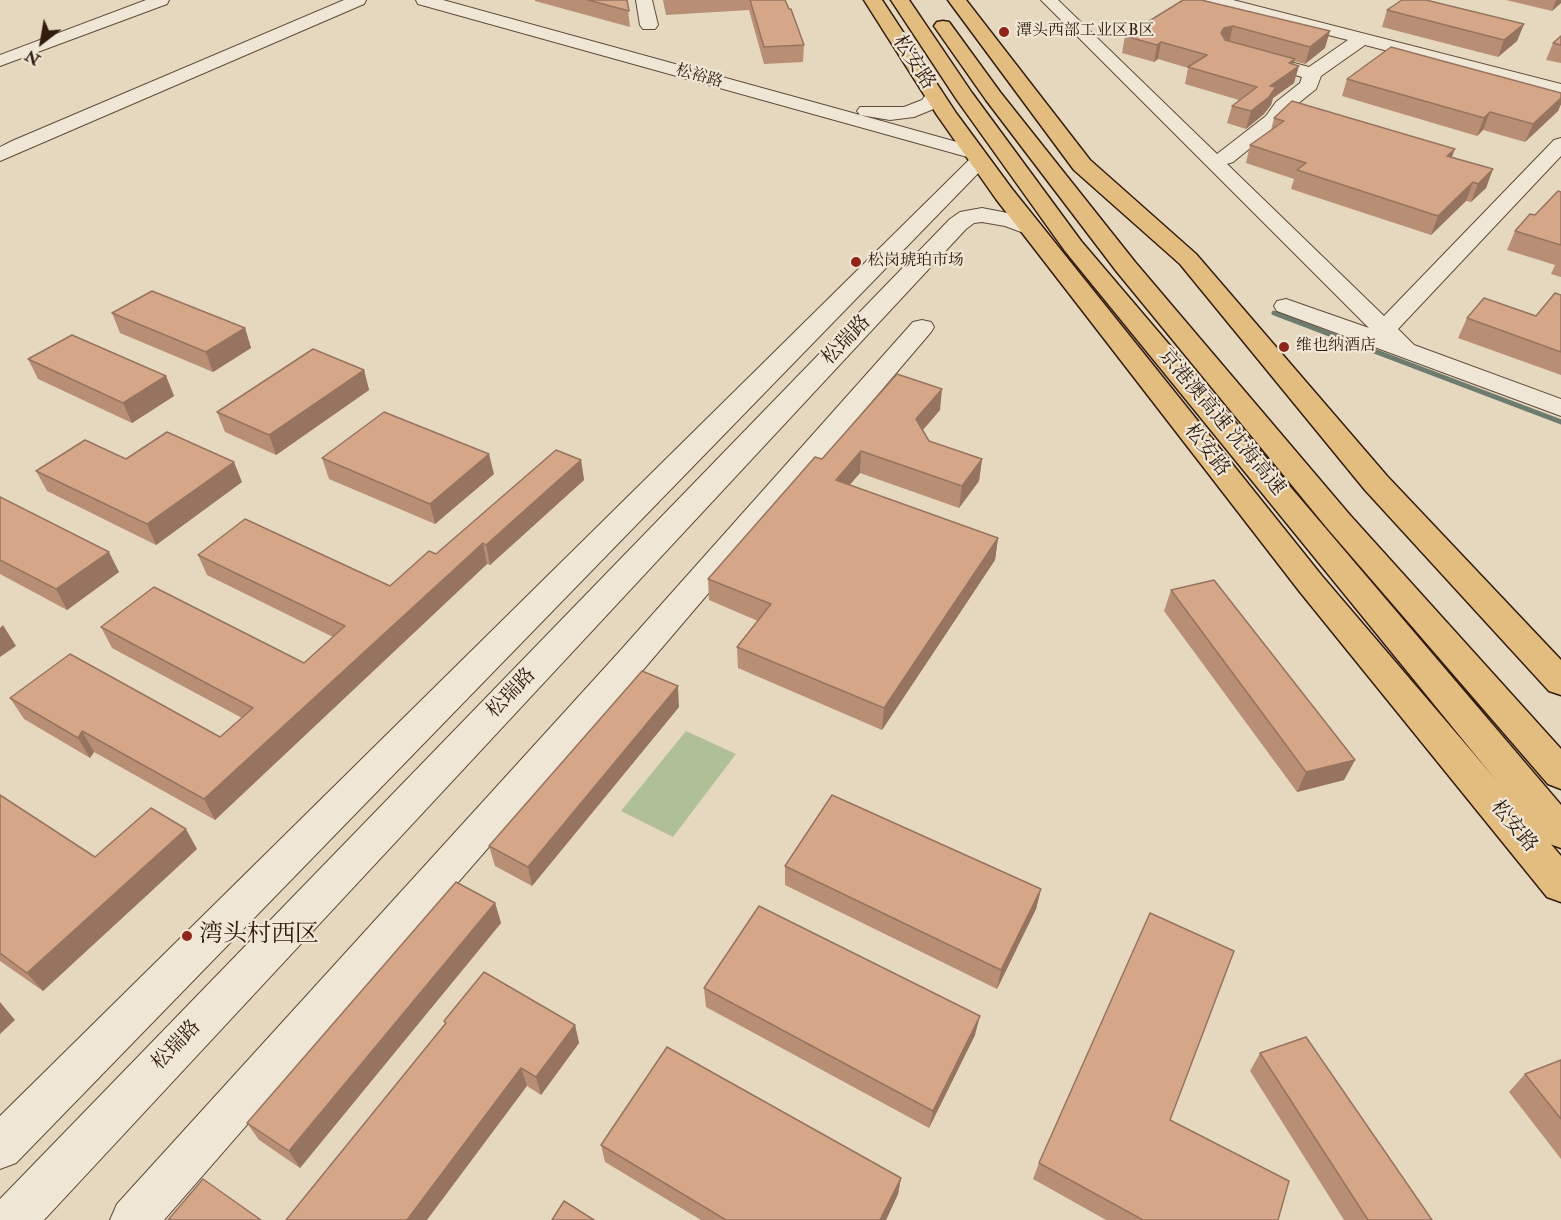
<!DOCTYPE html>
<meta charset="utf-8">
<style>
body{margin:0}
#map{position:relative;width:1561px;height:1220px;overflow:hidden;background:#e6d8bf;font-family:"IM FELL Double Pica",serif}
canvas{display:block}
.north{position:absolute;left:12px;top:12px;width:60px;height:60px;-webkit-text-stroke:4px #efe6d5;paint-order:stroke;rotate:211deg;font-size:16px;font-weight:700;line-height:24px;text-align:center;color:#321c0e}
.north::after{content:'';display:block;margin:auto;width:21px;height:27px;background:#321c0e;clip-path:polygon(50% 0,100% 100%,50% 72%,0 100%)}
</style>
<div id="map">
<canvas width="1561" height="1220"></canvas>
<div class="north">N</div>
</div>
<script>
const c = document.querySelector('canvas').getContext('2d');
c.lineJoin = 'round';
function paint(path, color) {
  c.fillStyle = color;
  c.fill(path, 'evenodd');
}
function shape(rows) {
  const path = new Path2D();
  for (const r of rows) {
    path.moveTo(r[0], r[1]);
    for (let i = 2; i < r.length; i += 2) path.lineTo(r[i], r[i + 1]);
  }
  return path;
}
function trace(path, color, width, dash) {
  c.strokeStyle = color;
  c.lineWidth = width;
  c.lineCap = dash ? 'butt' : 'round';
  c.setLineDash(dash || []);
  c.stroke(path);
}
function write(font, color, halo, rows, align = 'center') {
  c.font = font + ' "IM FELL Double Pica","Noto Serif SC",serif';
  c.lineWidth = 4.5;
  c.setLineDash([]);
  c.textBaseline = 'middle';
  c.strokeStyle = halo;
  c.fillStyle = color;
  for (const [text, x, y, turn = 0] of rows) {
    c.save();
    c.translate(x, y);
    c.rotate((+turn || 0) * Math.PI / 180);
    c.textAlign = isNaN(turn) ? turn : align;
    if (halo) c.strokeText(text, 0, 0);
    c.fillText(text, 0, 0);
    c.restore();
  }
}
paint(shape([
 [686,731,736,754,673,837,621,811]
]), '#afc097');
trace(shape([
 [1274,313,1561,422]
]), '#6e7b6f', 5);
const minor = shape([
 [146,0,169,0,167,4,0,66,0,55,146,0],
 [344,0,366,0,364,4,0,161,0,147,12,141,344,0],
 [416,0,443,0,860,115,857,111,860,107,904,107,922,100,928,92,942,92,944,96,936,108,914,117,890,120,860,115,982,149,985,153,983,156,990,161,16,1163,0,1169,0,1116,971,158,418,4,416,0],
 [636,0,652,0,658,25,655,29,643,29,640,25,636,0],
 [1041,0,1058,0,1217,154,1266,116,1276,102,1300,83,1302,77,1251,62,1248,58,1251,54,1257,53,1309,67,1348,40,1207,4,1205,0,1233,0,1561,84,1561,96,1365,45,1321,76,1316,89,1290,110,1280,124,1233,162,1227,164,1384,316,1554,140,1561,138,1561,156,1398,329,1414,345,1561,399,1561,416,1277,311,1274,306,1277,301,1286,299,1369,328,1041,0],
 [982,208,1018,215,1040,224,1043,229,1040,234,1032,236,1005,226,982,222,974,223,966,229,44,1220,0,1220,0,1199,950,219,960,212,982,208],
 [922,320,931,322,934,327,931,332,643,670,164,1220,110,1220,117,1204,619,652,913,322,922,320]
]);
const major = shape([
 [864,0,882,0,956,113,1012,189,1322,576,1561,856,1561,902,1547,897,1300,592,996,199,937,115,864,0],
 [948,0,966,0,1090,160,1196,254,1387,476,1561,660,1561,695,1549,691,1365,490,1180,264,1074,170,948,0]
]);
const highway = shape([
 [891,0,909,0,972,93,1081,241,1561,805,1561,848,1547,843,1065,251,957,100,891,0],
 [943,21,949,22,1000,92,1135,262,1349,514,1561,749,1561,789,1548,784,1327,528,1117,272,986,100,934,26,937,22,943,21]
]);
trace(minor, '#5f4b3a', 2);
trace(major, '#321c0e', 3);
trace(highway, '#321c0e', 3);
paint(minor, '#efe6d5');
paint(major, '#e3bc80');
paint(highway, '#e3bc80');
paint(shape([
 [535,0,627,0,630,27,535,1],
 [663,0,785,0,804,45,803,62,764,64,749,10,666,15],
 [1183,0,1325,48,1305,64,1294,61,1293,65,1294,83,1273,98,1271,105,1264,114,1246,129,1227,123,1232,106,1239,100,1185,84,1188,68,1158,59,1154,62,1122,53,1125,36],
 [1506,0,1561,0,1561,3,1552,11],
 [1387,10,1524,24,1517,41,1498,57,1382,27],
 [1561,36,1561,63,1546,60,1553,43],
 [1347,79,1561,93,1561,104,1558,111,1525,142,1483,130,1477,136,1342,96],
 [1274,118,1451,157,1493,169,1486,188,1471,202,1466,201,1431,235,1291,189,1294,179,1246,163,1250,145,1271,130],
 [1561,192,1561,277,1551,274,1555,265,1507,250,1515,231,1535,215],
 [1561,295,1561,375,1458,338,1467,318,1536,316],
 [112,313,245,328,251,348,213,372,120,333],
 [28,359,166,376,174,396,132,423,38,379],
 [364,370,369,390,276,455,225,432,217,412],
 [940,410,923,430,929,441,982,459,979,481,959,508,860,473,849,485,998,538,995,560,882,730,738,668,737,647,758,621,709,600,708,579,822,459],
 [322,458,494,474,435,524,329,479],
 [126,459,242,482,156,545,47,491,36,471],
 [581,460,584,480,490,565,487,564,215,820,94,752,90,758,24,719,10,698,220,737,242,718,112,648,101,627,304,663,333,637,207,575,198,555,390,586,436,554],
 [0,497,119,572,67,610,0,574],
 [1171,590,1355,760,1344,780,1297,792,1164,611],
 [679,707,532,886,495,866,489,846],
 [0,795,95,857,197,849,43,991,0,961],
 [785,866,1041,889,1036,909,997,989,785,885],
 [495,903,501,923,300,1168,259,1140,247,1123],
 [704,988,975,1035,929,1128,706,1007],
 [444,1021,575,1025,579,1043,541,1095,527,1086,445,1024],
 [1260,1053,1432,1220,1344,1220,1250,1071],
 [1561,1060,1561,1159,1509,1092,1525,1074],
 [1170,1120,1278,1220,1106,1220,1033,1179,1039,1163],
 [601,1145,901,1178,898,1194,886,1220,701,1220,605,1162]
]), '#b88f75');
paint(shape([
 [1556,0,1561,0,1561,3,1552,11],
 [1524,24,1517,41,1498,57,1504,40],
 [1233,26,1229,43,1221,33,1224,28],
 [1330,31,1325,48,1305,64,1310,47],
 [1161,42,1158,59,1154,62,1157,45],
 [1295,59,1291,71,1299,66,1294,83,1273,98,1271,105,1264,114,1246,129,1251,111,1289,63],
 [1561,98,1561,104,1558,111,1525,142,1533,124],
 [1490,112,1483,130,1477,136,1484,118],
 [1455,149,1448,167,1447,156],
 [1493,169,1486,188,1471,202,1478,184],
 [1473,182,1466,201,1431,235,1438,216],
 [245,328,251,348,213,372,206,352],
 [364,370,369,390,276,455,269,435],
 [166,376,174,396,132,423,123,403],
 [942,389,940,410,914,440,916,419],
 [861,451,860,473,835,502,836,480],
 [489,454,494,474,435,524,430,504],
 [982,459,979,481,959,508,962,486],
 [581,460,584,480,490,565,486,545],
 [234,462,242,482,156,545,147,524],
 [998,538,995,560,882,730,884,708],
 [483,543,487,564,215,820,204,799],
 [109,552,119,572,67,610,56,589],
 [3,625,16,646,0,657,0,628],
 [678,686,679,707,532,886,528,867],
 [82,731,94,752,90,758,78,738],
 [1355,760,1344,780,1297,792,1306,772],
 [186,829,197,849,43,991,27,973],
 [1041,889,1036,909,997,989,1001,970],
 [495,903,501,923,300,1168,289,1151],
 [0,1002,15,1020,0,1034],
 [980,1016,975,1035,929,1128,933,1111],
 [575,1025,579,1043,541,1095,536,1077],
 [521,1068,527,1086,427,1220,407,1220],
 [901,1178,898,1194,886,1220,880,1220]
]), '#96745f');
const building = shape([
 [588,0,627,0,629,11,588,0],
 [750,0,785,0,789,9,791,9,804,45,764,47,750,0],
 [1183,0,1201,0,1330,31,1310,47,1233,26,1224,28,1221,33,1225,40,1295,59,1289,63,1299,66,1270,86,1276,87,1269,97,1251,111,1232,106,1257,87,1188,67,1207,55,1161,42,1157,45,1125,36,1183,0],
 [1402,0,1426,0,1524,24,1504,40,1387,10,1402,0],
 [1561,36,1561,45,1553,43,1561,36],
 [1391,47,1561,93,1561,98,1533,124,1490,112,1484,118,1347,79,1391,47],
 [1292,101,1455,149,1447,156,1493,169,1478,184,1473,182,1438,216,1297,170,1306,163,1250,145,1284,121,1274,118,1292,101],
 [1558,191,1561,192,1561,245,1515,231,1530,214,1535,215,1558,191],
 [152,291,245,328,206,352,112,313,152,291],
 [1555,293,1561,295,1561,352,1467,318,1484,298,1536,316,1555,293],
 [72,335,166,376,123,403,28,359,72,335],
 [313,349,364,370,269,435,217,412,313,349],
 [897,374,942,389,916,419,929,441,982,459,962,486,861,451,836,480,998,538,884,708,737,647,771,604,708,579,815,457,822,459,897,374],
 [384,412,489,454,430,504,322,458,384,412],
 [167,432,234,462,147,524,36,471,85,440,126,459,167,432],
 [556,450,581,460,486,545,483,543,204,799,82,731,78,738,10,698,70,654,220,737,253,708,101,627,154,587,304,663,345,626,198,555,245,519,390,586,429,551,436,554,556,450],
 [0,497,109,552,56,589,0,560,0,497],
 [1214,580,1355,760,1306,772,1171,590,1214,580],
 [642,671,678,686,528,867,489,846,642,671],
 [0,795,95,857,151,808,186,829,27,973,0,953,0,795],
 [832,795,1041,889,1001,970,785,866,832,795],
 [456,882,495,903,289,1151,247,1123,456,882],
 [759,906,980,1016,933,1111,704,988,759,906],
 [1150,913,1234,951,1170,1120,1289,1181,1278,1220,1143,1220,1039,1163,1150,913],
 [484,972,575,1025,536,1077,521,1068,407,1220,286,1220,446,1023,444,1021,484,972],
 [1306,1037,1432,1220,1368,1220,1260,1053,1306,1037],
 [667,1047,901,1178,880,1220,726,1220,601,1145,667,1047],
 [1561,1060,1561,1119,1525,1074,1561,1060],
 [203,1179,261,1220,168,1220,203,1179],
 [564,1201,594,1220,552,1220,564,1201]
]);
paint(building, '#d6a688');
trace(building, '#96745f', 1.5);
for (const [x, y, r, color] of [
 [1004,32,6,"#8f2418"],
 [856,262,6,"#8f2418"],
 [1284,347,6,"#8f2418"],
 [187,936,6,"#8f2418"]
]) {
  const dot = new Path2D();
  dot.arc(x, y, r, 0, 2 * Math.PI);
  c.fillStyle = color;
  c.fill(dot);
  trace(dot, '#efe6d5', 2);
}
write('16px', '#321c0e', '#efe6d5', [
 ["潭头西部工业区B区",1016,32],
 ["松岗琥珀市场",868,262],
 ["维也纳酒店",1296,347]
], 'left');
write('16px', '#321c0e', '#efe6d5', [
 ["松裕路",699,77,16]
]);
write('20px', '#321c0e', '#efe6d5', [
 ["松安路",913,63,57],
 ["松瑞路",847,341,-46],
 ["京港澳高速 沈海高速",1221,423,50],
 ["松安路",1206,451,52],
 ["松瑞路",512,694,-46],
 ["松安路",1513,827,50],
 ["松瑞路",177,1046,-46]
]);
write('24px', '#321c0e', '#efe6d5', [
 ["湾头村西区",199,936]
], 'left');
</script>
